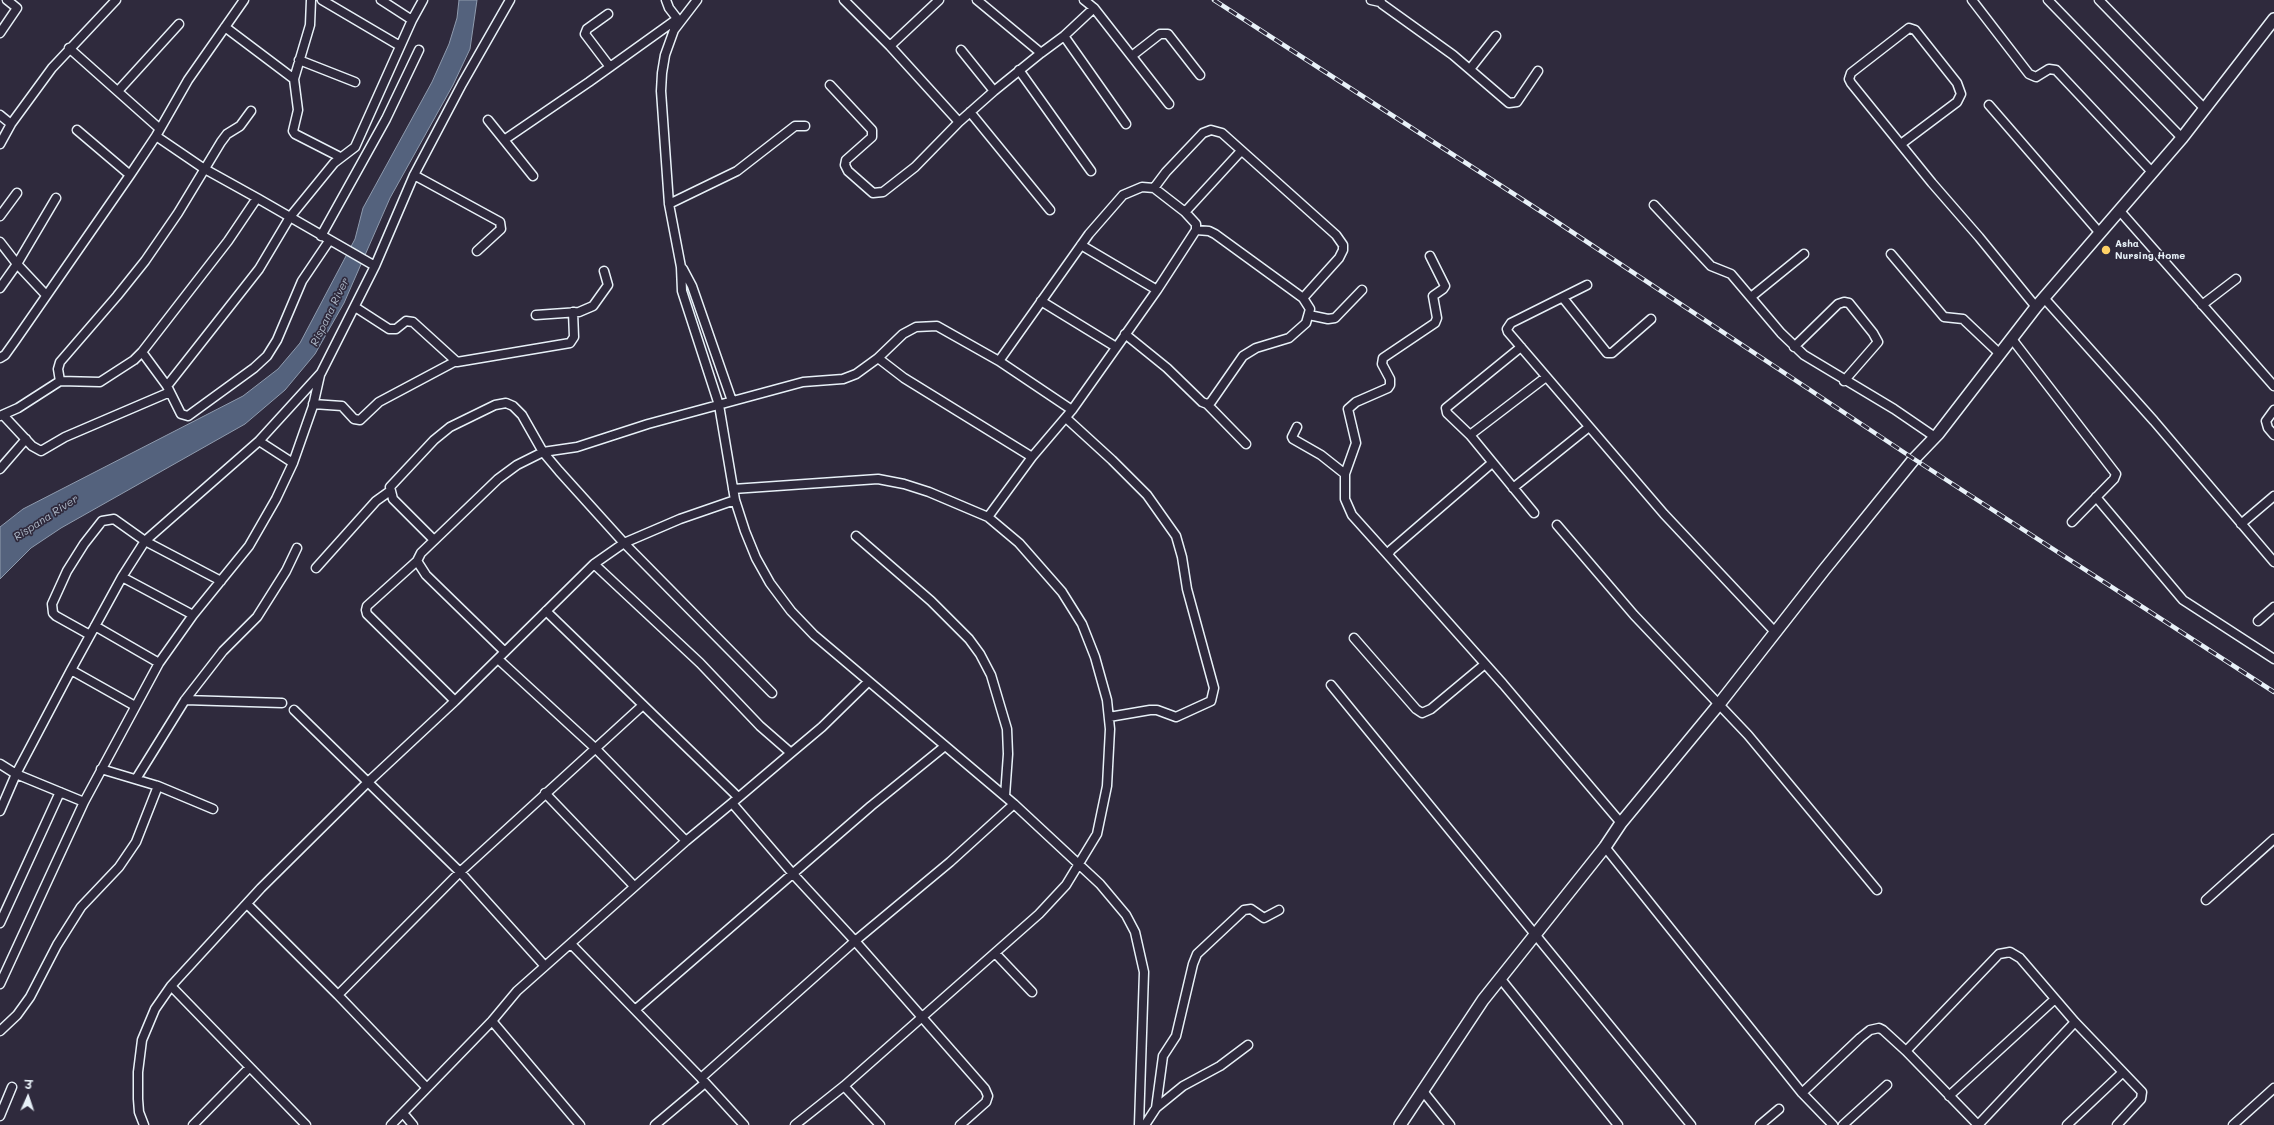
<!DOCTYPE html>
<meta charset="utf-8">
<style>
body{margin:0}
#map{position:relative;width:2274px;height:1125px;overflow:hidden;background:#2f2a3d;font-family:Mali,"Playpen Sans Deva",sans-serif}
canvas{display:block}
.north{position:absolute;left:8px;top:1077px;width:40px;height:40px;-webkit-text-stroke:3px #2f2a3d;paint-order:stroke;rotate:3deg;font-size:11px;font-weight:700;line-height:16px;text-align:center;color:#e8f1f8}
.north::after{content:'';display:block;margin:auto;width:14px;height:18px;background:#e8f1f8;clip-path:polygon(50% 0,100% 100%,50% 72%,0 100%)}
</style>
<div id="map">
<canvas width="2274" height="1125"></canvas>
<div class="north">उ</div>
</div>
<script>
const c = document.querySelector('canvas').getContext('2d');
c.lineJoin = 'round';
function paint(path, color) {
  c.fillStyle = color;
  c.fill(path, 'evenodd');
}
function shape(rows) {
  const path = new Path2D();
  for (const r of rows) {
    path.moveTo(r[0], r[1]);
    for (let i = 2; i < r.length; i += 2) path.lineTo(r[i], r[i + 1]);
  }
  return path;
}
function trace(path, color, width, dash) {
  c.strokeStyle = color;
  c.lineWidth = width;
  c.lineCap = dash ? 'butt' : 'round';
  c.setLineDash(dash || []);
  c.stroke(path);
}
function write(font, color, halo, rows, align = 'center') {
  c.font = font + ' Mali,sans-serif';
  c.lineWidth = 3.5;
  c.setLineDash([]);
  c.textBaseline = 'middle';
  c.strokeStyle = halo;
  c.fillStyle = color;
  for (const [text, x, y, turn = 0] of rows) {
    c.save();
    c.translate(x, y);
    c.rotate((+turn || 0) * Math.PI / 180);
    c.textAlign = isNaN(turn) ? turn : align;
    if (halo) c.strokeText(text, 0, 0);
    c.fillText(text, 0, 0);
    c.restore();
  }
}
const water = shape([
 [459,0,477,0,470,49,453,85,390,198,344,303,315,354,285,390,245,424,61,528,31,548,0,579,0,527,23,509,243,396,278,369,300,343,355,239,363,208,432,82,449,44,457,18,459,0]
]);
paint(water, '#54627d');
trace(water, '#8f9bae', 1);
const minor = shape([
 [311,0,310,25,294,79,298,110,293,131,295,134,340,157],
 [322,0,400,46],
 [381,0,412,20],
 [666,0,669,8,679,21],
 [697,0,674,30,665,55,662,73,661,91,669,204,681,267,682,291,719,405,735,500,745,531,756,558,770,583,791,611,814,635,1014,804,1100,884,1126,915,1135,932,1144,972,1139,1125],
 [1371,0,1380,2],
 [1380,0,1382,4,1453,55,1509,103,1517,102,1538,71],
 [1972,0,2029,74,2036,77,2049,69,2056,70,2152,172],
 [2048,0,2182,138],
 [2099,0,2204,108],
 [1094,8,1169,104],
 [608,14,587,29,585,34,610,67],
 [225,27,294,79],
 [0,33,17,8,7,0],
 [1064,36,1126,124],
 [890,46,939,0],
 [69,48,160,129],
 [961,50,994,91],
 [1041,53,1064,36,1094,8,1084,0],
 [1133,55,1160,34,1168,34,1200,75],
 [299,60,355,82],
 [1470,69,1496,36],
 [1019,70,1091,171],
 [830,85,872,130,872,137,846,160,845,165,848,171,873,193,883,192,915,167,959,122,890,46,844,0],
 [118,91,179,24],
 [1989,105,2099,232],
 [970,112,1050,210],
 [0,115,11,124],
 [488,120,533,176],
 [959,122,994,91,1041,53,977,0],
 [77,130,130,175],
 [156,136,203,168,257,198],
 [504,140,589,82,677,19],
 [0,144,11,124,52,68,116,0],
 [1901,144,1957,102,1961,94,1957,83,1915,30,1909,28,1851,73,1849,79,1851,83,1932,183,1979,237,2036,307],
 [414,175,500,222,501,229,477,251],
 [1154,188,1166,172,1203,133,1211,130,1222,133,1336,235,1343,245,1343,250,1339,258,1303,298],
 [669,204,737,171,795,126,805,126],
 [1654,205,1711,266,1731,274,1781,333,1804,355,1894,409,1935,437],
 [2119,210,2274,386],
 [1185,212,1241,151],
 [0,216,17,193],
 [321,236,386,119,419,50],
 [0,242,17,264,46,295],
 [1081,245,1157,290],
 [1891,254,1944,317,1963,319,2000,354],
 [683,269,692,286,732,401],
 [1587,285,1511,323,1507,329,1508,332,1664,514,1775,632],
 [0,288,17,264,56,198],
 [1751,297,1804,254],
 [1563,298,1607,353,1612,353,1651,319],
 [2044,298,2154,421,2274,562],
 [1041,301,1116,347],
 [2202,305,2236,279],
 [355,307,389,329,396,329,406,321,413,322,457,362,570,343,574,337,573,312],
 [536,315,579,312,593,306,608,285,604,271],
 [1309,315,1328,319,1335,318,1362,290],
 [1125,334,1167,368,1202,402,1207,404,1211,402,1243,356,1256,348,1289,338,1306,323,1310,309,1303,298,1215,234,1209,231,1196,230],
 [2012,339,2116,474,2114,479,2072,522],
 [1521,347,1446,408,1447,413,1470,435,1534,513],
 [1794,347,1838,304,1844,302,1849,303,1873,333,1878,342,1844,381],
 [142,352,167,386,181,414,188,416,254,368,267,356,277,340,302,281,329,241],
 [0,358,5,355,15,341,130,175,156,136,188,80,244,0],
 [60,381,58,369,60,362,117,296,145,261,178,213,221,142,227,134,240,126,251,111],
 [167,386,259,269,290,217,334,163,355,147,412,20,423,0],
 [313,404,342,406,354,419,360,420,379,402,456,361],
 [1207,404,1246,444],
 [2274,410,2266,421,2268,428,2274,435],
 [3,415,32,446,41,451,65,437,170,392],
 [0,416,18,408,60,381,100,382,134,360,142,352,228,241,257,198,375,266],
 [1066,418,1112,460,1147,495,1176,536,1182,557,1187,589,1214,688,1211,701,1176,717,1157,710,1150,710,1109,717],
 [1297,427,1292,437,1293,439,1321,455,1345,474],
 [1470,435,1546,377],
 [259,441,293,463],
 [1032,457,904,378,878,358,903,334,916,327,937,326,999,361,1072,410],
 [1492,463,1391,550,1388,555,1503,684,1621,823],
 [0,469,26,439],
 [1513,488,1589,427],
 [733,489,878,479,904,484,929,492,988,517,1032,457,1072,410,1157,290,1196,230,1196,224,1185,212,1154,188,1142,187,1123,195,1089,234,999,361],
 [2096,497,2183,600,2274,659],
 [2241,524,2274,496],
 [1557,525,1634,615,1748,735,1877,890],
 [856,536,931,601,969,639,980,654,991,675,1007,729,1008,754,1005,796],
 [434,540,393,499,390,487,434,440,450,427,495,405,506,403,513,406,522,415,543,452,559,471,624,543,772,693],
 [1388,555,1352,515,1345,499,1345,474,1356,443,1348,409,1356,402,1388,388,1390,385,1390,379,1382,364,1383,358,1435,323,1437,318,1433,296,1443,289,1445,286,1430,256],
 [417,561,367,606,366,610,367,614,455,701],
 [594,564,624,543,680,519,735,500],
 [316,568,376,501,390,491],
 [122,577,193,615],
 [546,611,738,797],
 [2258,621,2274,607],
 [95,626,159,663],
 [90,635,56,616,53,613,52,604,67,571,84,544,102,521,114,519,145,541,221,581],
 [1354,638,1416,709,1422,713,1431,709,1485,664],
 [504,651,426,575,417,561,421,553,498,479,517,465,543,452,577,447,648,424,803,382,843,379,856,374,878,358],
 [498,659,596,749,686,841,732,803],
 [71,670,135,706],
 [1331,685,1691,1125],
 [185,700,282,703],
 [294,710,460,872,544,965],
 [0,764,16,774,84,802],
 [101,769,158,786,213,809],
 [136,779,185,700,223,651,257,617,286,571,297,548],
 [545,793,634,886],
 [0,811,16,774,71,670,122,577,145,541,259,441,321,373,375,266,414,175,462,84,510,0],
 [1605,847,1802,1093,1833,1125],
 [2206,900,2274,839],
 [247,904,338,995,426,1087],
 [0,923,60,792],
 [571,944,701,1078],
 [995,953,1032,992],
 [1500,978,1618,1125],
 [0,984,84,802,159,663,193,615,249,546,276,499,293,463,313,406,320,375],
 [171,986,306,1125],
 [338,995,460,872,643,705],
 [635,1010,871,806,945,746],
 [492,1021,580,1125],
 [0,1031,17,1015,30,997,57,945,81,907,119,867,136,842,158,786],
 [1906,1051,1999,954,2010,952,2020,958,2075,1022,2142,1092,2141,1099,2117,1125],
 [844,1086,880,1125],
 [1422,1090,1450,1125],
 [1802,1093,1860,1038,1870,1030,1879,1028,1883,1030,1906,1051,1978,1125],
 [1949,1096,2055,999],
 [1156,1108,1163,1056,1176,1036,1193,964,1197,954,1244,910,1251,909,1264,918,1279,910],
 [403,1113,413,1125],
 [0,1116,12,1087],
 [144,1125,139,1112,138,1099,138,1072,142,1040,155,1009,171,986,261,888,367,783,455,701,594,564,700,663,760,726,791,753,822,727,868,682],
 [193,1125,249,1068],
 [391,1125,492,1021,517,991,686,841],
 [655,1125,705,1083],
 [744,1125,701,1078,855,941,793,874,732,803,791,753],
 [795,1125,844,1086,1039,914,1066,885,1097,834,1107,786,1110,729,1107,700,1095,657,1082,624,1062,592,1019,543,988,517],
 [960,1125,986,1102,988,1096,985,1089,855,941,950,862,1014,804],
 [1145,1125,1156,1108,1183,1086,1220,1066,1248,1045],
 [1760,1125,1779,1109],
 [1843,1125,1887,1085],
 [1978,1125,2075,1022],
 [2067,1125,2122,1073],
 [2233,1125,2274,1088]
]);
const secondary = shape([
 [1400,1125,1483,1000,1605,847,1621,823,1720,703,1824,570,1914,459,1938,434,2036,307,2182,138,2274,19]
]);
trace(minor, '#e8f1f8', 11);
trace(secondary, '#e8f1f8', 14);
trace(minor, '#2f2a3d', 8);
trace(secondary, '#2f2a3d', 11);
const rail = shape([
 [1214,0,1551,218,1914,459,2274,692]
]);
trace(rail, '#e8f1f8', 4.5);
trace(rail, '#2f2a3d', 3, [9]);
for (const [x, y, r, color] of [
 [2106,250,5,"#ffd166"]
]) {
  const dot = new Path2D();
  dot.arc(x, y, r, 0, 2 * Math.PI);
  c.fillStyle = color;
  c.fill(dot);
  trace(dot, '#2f2a3d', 1.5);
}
write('bold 10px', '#e8f1f8', '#2f2a3d', [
 ["Asha",2115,244],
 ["Nursing Home",2115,256]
], 'left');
write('italic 11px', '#adb8c7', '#2f2a3d', [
 ["Rispana River",330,312,-64],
 ["Rispana River",46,518,-33]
]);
</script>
